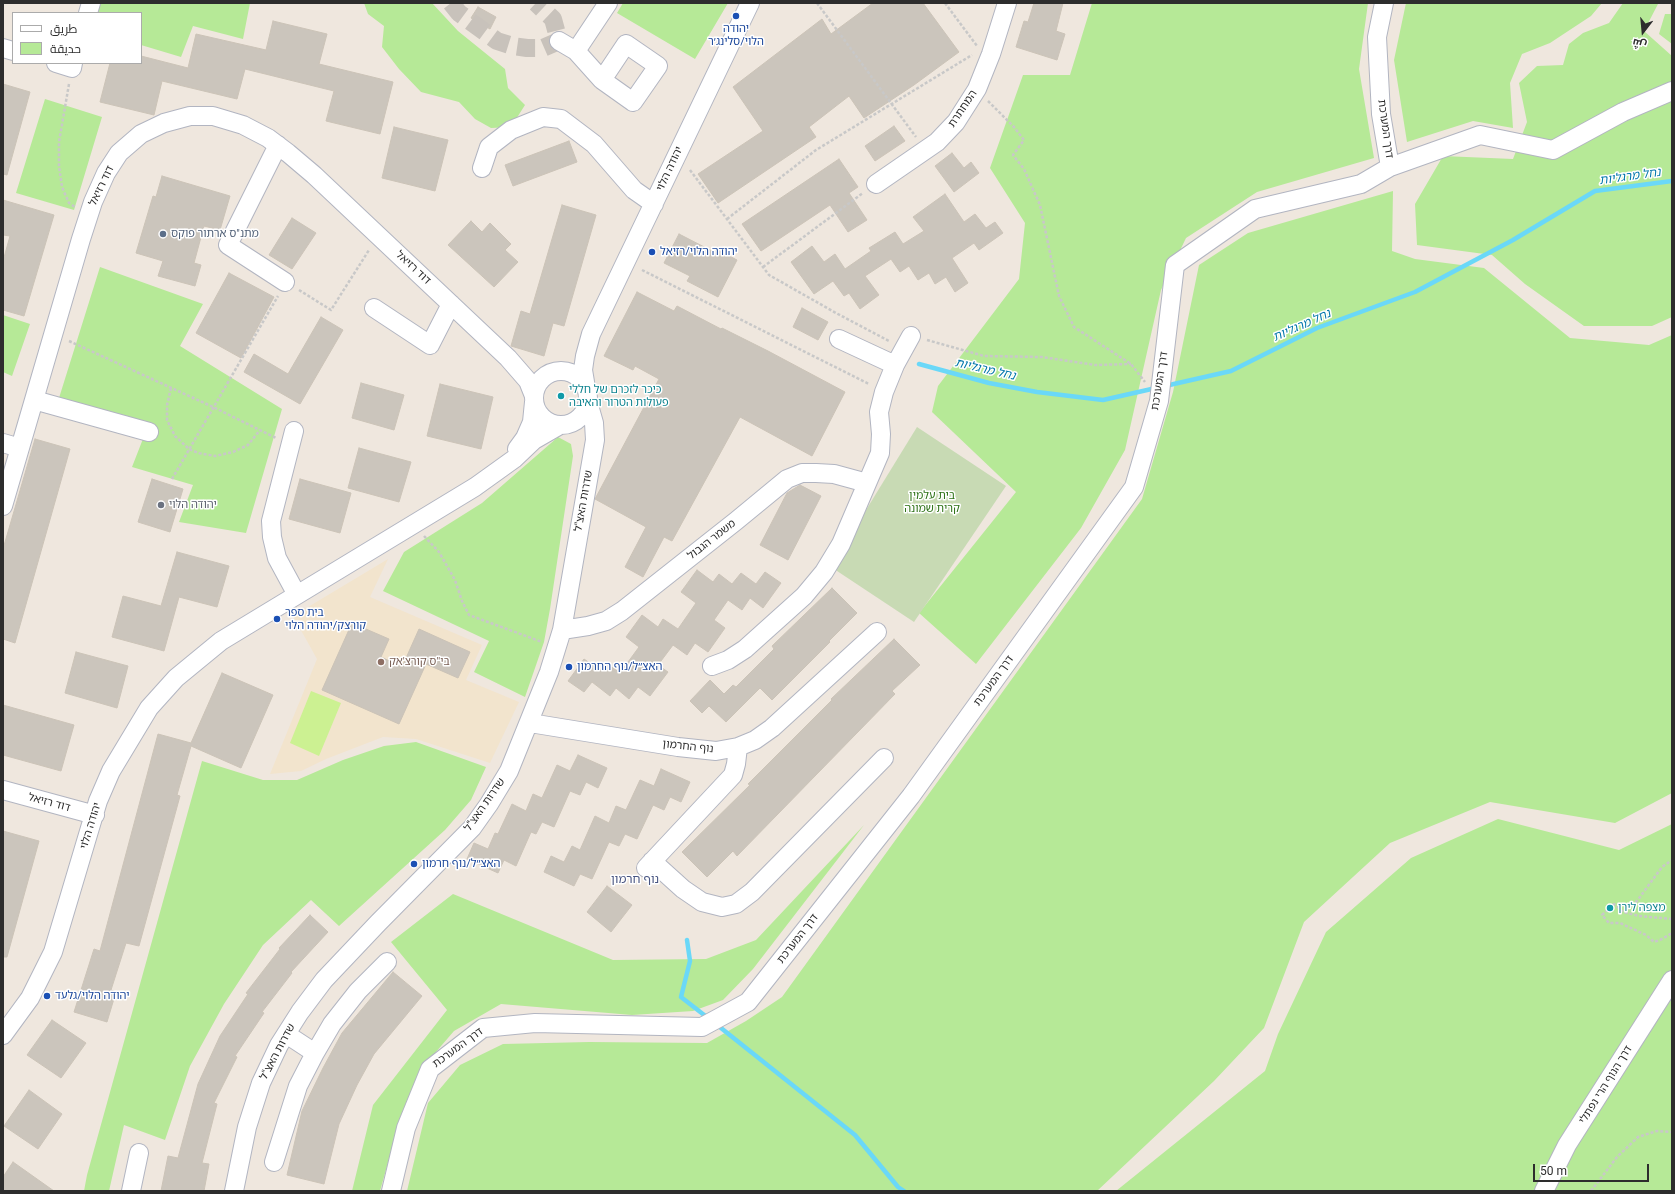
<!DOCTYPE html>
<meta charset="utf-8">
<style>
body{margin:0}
#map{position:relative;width:1675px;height:1194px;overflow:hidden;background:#efe7de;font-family:Roboto,Cairo,sans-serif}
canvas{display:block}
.frame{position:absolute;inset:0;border:4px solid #2d2d2d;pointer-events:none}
.legend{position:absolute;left:12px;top:12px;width:130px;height:52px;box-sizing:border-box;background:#fff;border:1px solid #ababab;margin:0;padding:5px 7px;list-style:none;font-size:12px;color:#2d2d2d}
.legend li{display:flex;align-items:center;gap:8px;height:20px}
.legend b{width:20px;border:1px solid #ababab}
.north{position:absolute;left:1623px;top:12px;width:40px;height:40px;-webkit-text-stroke:3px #fff;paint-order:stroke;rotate:196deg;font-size:11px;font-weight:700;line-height:16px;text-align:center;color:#2d2d2d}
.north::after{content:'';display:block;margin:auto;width:14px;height:18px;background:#2d2d2d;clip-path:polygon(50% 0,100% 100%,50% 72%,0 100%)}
.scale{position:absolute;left:1533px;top:1164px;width:116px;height:18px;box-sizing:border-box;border:2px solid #2d2d2d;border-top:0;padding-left:5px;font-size:12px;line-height:14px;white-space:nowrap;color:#2d2d2d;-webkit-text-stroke:3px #fff;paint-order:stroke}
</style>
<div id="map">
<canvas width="1675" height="1194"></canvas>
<div class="frame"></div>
<ul class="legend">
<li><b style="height:5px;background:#fff"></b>طريق</li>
<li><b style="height:11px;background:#b6e997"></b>حديقة</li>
</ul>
<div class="north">ش</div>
<div class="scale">50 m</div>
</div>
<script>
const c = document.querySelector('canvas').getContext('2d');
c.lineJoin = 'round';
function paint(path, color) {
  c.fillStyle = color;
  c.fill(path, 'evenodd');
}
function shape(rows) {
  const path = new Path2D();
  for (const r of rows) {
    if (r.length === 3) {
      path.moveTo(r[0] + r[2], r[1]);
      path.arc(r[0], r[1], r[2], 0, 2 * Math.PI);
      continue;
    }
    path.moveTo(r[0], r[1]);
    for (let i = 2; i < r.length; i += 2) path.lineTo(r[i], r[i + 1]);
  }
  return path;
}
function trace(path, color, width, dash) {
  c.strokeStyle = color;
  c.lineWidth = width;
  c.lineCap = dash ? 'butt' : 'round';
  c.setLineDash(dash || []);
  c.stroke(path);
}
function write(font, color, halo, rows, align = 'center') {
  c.font = font + ' Roboto,"Noto Sans Hebrew",sans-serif';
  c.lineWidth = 3;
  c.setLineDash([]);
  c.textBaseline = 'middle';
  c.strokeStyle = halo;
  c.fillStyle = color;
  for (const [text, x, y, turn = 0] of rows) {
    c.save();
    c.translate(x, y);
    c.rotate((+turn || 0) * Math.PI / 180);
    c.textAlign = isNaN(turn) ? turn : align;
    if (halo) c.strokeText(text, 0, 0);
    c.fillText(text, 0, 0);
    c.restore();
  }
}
paint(shape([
 [388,559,370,597,482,645,466,680,519,702,490,763,416,739,383,737,326,759,301,771,270,774,317,659,293,616]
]), '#f2e4cd');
paint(shape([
 [100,3,250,3,243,39,193,26,181,57,141,45,141,13,97,13],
 [364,3,432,3,458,31,505,69,508,88,525,105,511,127,491,128,475,119,459,102,421,92,399,69,382,47,384,26,368,14],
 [623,3,728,3,695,59,617,13],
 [1092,3,1368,3,1359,69,1374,158,1257,192,1186,238,1161,290,1125,450,1081,528,976,664,919,613,1016,492,932,412,938,386,1019,279,1025,223,990,168,1023,75,1070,75],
 [1406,3,1602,3,1591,16,1550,43,1522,54,1510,83,1513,128,1473,121,1407,142,1394,60],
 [1623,3,1672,3,1658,4,1644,31,1672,56,1672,317,1652,326,1584,326,1525,284,1492,255,1417,245,1415,204,1443,156,1513,159,1527,122,1519,83,1537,66,1563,65,1569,44,1583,33,1609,23],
 [1665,14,1672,14,1672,44,1659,34],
 [45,99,102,117,74,210,16,193],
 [1393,191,1392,251,1415,259,1484,268,1570,338,1649,345,1672,335,1672,793,1615,823,1490,802,1390,843,1304,922,1264,1028,1214,1081,1097,1191,407,1191,428,1103,460,1065,503,1044,589,1042,707,1043,746,1021,782,997,1142,499,1173,392,1199,265,1248,233],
 [100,267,203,304,180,346,282,409,246,533,179,522,193,485,132,467,148,426,59,398],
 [3,315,30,324,12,376,3,372],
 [558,437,571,444,573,456,550,609,544,642,525,697,474,672,489,641,383,591,404,552,482,503],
 [416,742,486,767,471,800,445,830,339,926,311,900,263,945,224,1004,190,1066,165,1140,124,1125,109,1191,84,1191,87,1175,202,761,263,780,297,780,343,760,384,746],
 [1498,819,1619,850,1672,824,1672,1191,1116,1191,1265,1071,1278,1034,1326,932,1411,858],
 [864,825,753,969,723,1000,693,1011,632,1015,501,1004,454,1031,423,1067,402,1113,380,1191,352,1191,373,1105,447,1010,391,942,453,894,613,960,706,959,756,940]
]), '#b6e997');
paint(shape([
 [917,427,1006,486,914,622,831,567]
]), '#c8dab4');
paint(shape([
 [311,691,341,703,319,756,290,743]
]), '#ccf192');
trace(shape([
 [919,364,989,383,1037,392,1103,400,1156,388],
 [1165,386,1231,371,1317,328,1415,292,1513,240,1595,191,1672,181],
 [687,940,690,961,681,997,708,1018],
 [716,1024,855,1135,898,1187,904,1191]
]), '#6ad8f8', 4.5);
const building = shape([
 [873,3,923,3,959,52,914,85,864,118,849,96,809,127,816,137,718,203,698,174,763,131,733,87,822,19,831,34,873,3],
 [1034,3,1063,3,1056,31,1065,34,1057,60,1016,47,1024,21,1028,22,1034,3],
 [478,7,496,17,490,29,471,18,478,7],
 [273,21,327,34,319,64,393,82,380,134,326,121,334,91,245,69,237,99,162,81,154,115,100,102,110,63,141,63,141,56,188,68,196,34,266,50,273,21],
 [3,84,30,92,7,175,3,174,3,84],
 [894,126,905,141,875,161,865,146,894,126],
 [394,127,448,140,435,191,382,178,394,127],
 [569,141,577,162,513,186,505,165,569,141],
 [952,153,964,168,971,162,979,173,954,192,935,166,952,153],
 [839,159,858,187,849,193,867,220,848,232,830,205,761,251,742,224,839,159],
 [162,176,230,196,220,230,204,226,194,263,201,265,195,286,158,276,163,261,136,253,153,196,156,197,162,176],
 [945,194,964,222,975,214,986,228,995,222,1003,233,979,250,974,243,952,258,968,283,955,292,946,277,935,284,929,273,918,280,909,266,900,272,891,259,865,276,879,295,860,309,849,293,844,296,833,281,814,294,791,262,812,246,824,262,835,254,845,269,871,251,869,248,895,232,903,244,924,231,913,217,945,194],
 [3,200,54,215,24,316,3,310,3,261,10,236,3,235,3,200],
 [562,205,596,215,564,326,553,323,544,356,511,346,521,311,530,314,562,205],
 [292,218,316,233,292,269,269,255,292,218],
 [471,221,482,232,490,223,511,244,505,250,518,262,494,287,448,245,471,221],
 [679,234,712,251,714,248,737,260,718,297,687,281,690,276,664,263,679,234],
 [229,273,274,297,241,358,196,333,229,273],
 [637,292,674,311,677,306,721,329,722,328,768,351,845,392,812,456,740,417,672,541,664,537,643,577,625,567,646,527,595,499,659,379,635,366,633,370,604,356,637,292],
 [802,308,828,322,818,340,793,327,802,308],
 [321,317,343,330,300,404,244,372,254,354,288,374,321,317],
 [361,383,404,395,394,430,352,418,361,383],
 [440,384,493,397,481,449,427,436,440,384],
 [35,439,70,449,15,643,3,639,3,549,35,439],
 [359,448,411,462,399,502,348,488,359,448],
 [152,479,183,489,170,532,138,522,152,479],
 [300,479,351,493,340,533,289,519,300,479],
 [800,485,821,496,788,560,760,545,787,493,800,485],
 [177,552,229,566,217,607,179,597,164,651,112,637,123,596,161,606,177,552],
 [697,570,713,582,719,574,732,584,741,573,756,584,765,572,781,583,763,608,750,598,742,610,728,600,714,620,725,628,708,652,695,643,687,655,673,645,658,665,668,672,650,696,638,687,629,699,616,688,610,696,592,682,584,692,568,681,584,659,600,670,606,663,620,673,639,647,626,637,642,615,658,627,663,619,678,629,696,603,681,592,697,570],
 [832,588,857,613,829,641,830,642,772,700,760,688,726,722,709,706,702,713,690,701,710,680,724,694,733,685,736,687,774,649,772,646,832,588],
 [352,623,389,639,381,657,402,667,419,629,470,652,458,678,426,664,399,724,322,690,352,623],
 [894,639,920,665,892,691,895,694,737,856,733,851,707,877,682,852,750,785,748,784,832,700,831,699,894,639],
 [76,652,128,666,117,708,65,693,76,652],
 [222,673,273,695,241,768,191,746,177,795,180,796,139,946,126,943,111,990,116,992,107,1022,74,1012,94,949,100,951,158,734,191,743,222,673],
 [3,705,74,725,61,771,3,755,3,705],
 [578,755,607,768,598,788,586,782,580,795,570,791,554,827,542,822,536,834,531,832,516,866,504,860,498,873,467,859,474,843,488,849,495,833,498,834,512,804,526,811,533,794,542,798,557,765,570,771,578,755],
 [661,769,690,782,681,802,670,797,664,810,653,805,637,839,625,834,619,846,609,842,592,879,580,874,574,886,544,872,551,856,564,862,572,846,580,850,595,816,609,823,616,806,626,810,640,780,654,786,661,769],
 [3,831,39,841,7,957,3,957,3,831],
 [607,886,632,905,611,932,587,912,607,886],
 [310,915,328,932,291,972,292,973,262,1012,264,1013,235,1056,237,1057,214,1103,217,1104,202,1163,209,1164,204,1191,161,1191,168,1156,178,1158,198,1084,220,1036,248,994,246,993,280,949,279,948,310,915],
 [393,972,422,996,374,1054,357,1085,339,1124,324,1184,287,1175,302,1111,323,1068,342,1033,393,972],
 [52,1020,86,1043,61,1078,27,1055,52,1020],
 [29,1090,62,1114,38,1149,4,1126,29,1090],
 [13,1162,54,1191,3,1191,3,1177,13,1162]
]);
paint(building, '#cbc5bc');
trace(building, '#cbc3b7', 1);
trace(shape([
 [451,3,459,13,497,41,513,46,527,48,543,48,559,41,553,19,536,3]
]), '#c8c2bb', 18, [18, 9]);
const minor = shape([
 [88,13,91,3],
 [559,41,576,51,608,3],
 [626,44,658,66,633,102,602,80,626,44],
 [3,48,13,51],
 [576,51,602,80],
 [56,63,72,68,73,63],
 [278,145,228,245,285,282],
 [1390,167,1480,135,1553,150,1623,112,1672,91],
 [482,168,489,147,511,130,543,117,561,119,594,144,634,190,654,204],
 [876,184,937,142,956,122,977,89,991,54,1007,3],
 [374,308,430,345,451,304],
 [839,339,895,365],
 [561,398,27],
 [586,388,583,370,585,356,591,334,750,3],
 [34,400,149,432],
 [294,431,271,521,272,537,277,558,297,595],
 [3,443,20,448],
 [517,449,525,438,532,422,534,402],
 [3,506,81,239,93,202,106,173,119,153,141,134,164,123,190,116,213,116,243,125,268,138,288,153,314,175,508,358,528,381,534,396],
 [562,630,588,626,606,621,622,611,736,521,787,479,802,473,816,473,834,474,867,483],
 [712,666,728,660,745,649,804,596,824,572,841,544,880,453,881,434,879,412,884,392,895,365,911,336],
 [530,723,678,747,716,751,738,747,755,740,772,728,877,632],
 [3,790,95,815],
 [652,861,683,889,702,902,722,907,736,904,752,892,884,758],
 [646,868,733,775,736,764,738,747],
 [286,1034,315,1053],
 [3,1035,30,998,53,952,98,801,111,771,149,708,176,678,221,641,475,487,514,459,534,440,560,425],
 [274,1162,298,1086,315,1053,332,1024,358,991,387,962],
 [131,1191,139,1153],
 [234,1191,247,1127,261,1083,279,1045,300,1012,324,980,378,923,472,828,489,804,509,771,549,672,562,630,595,440,594,423,588,402],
 [391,1191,406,1128,430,1069,483,1028,535,1023,702,1027,748,1002,911,796,1134,487,1159,401,1175,265,1255,209,1361,184,1390,167,1381,114,1377,37,1384,3],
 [1544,1191,1567,1145,1672,980]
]);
trace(minor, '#b2b5c1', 20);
trace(shape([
 [817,3,916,137],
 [945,3,977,46],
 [69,84,59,142,59,166,62,187,69,203,75,207],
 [988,101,1014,127,1024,140,1013,155,1024,169,1040,205,1059,296,1074,327,1131,364,1145,382],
 [690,170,769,275,836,313,889,341],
 [727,219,816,150,972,55],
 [763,267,863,193],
 [642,270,869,384],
 [299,290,331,310,369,250],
 [927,340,984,356,1042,357,1095,365,1131,364],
 [69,341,213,407,276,438],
 [171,388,167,405,167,420,175,436,189,449,198,453,215,456,233,452,248,445,260,430],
 [172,479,278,296],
 [424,536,439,552,455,580,462,601,469,615,542,642],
 [1624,912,1637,901,1662,867,1672,860],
 [1672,919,1639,916,1623,912,1614,904,1602,915,1609,923,1620,923,1646,935,1654,942,1662,939,1672,933],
 [1591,1191,1617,1157,1638,1137,1657,1131,1672,1132]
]), '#c8c8c8', 2.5, [3, 2]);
trace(minor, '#fff', 18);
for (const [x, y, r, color] of [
 [736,16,4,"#1a4fb4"],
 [163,234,4,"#5c6f8a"],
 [652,252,4,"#1a4fb4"],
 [561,396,4,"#0f9aa8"],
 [161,505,4,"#6b7280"],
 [277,619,4,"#1a4fb4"],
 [381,662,4,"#8d6e63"],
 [569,667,4,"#1a4fb4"],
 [414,864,4,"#1a4fb4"],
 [1610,908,4,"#0f9aa8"],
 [47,996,4,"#1a4fb4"]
]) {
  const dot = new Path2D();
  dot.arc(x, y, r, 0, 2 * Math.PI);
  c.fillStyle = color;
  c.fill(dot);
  trace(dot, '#fff', 1.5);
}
write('11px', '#164399', '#fff', [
 ["יהודה",736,29,"center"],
 ["הלוי/סלינג׳ר",736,42,"center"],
 ["יהודה הלוי/רזיאל",660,252],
 ["בית ספר",285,613],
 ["קורצק/יהודה הלוי",285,626],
 ["האצ״ל/נוף החרמון",577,667],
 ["האצ״ל/נוף חרמון",422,864],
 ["יהודה הלוי/גלעד",55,996]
], 'left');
write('11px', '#2d2d2d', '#fff', [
 ["המחתרת",963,109,-56],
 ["דרך המערכת",1385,129,82],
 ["יהודה הלוי",670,169,-65],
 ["דוד רזיאל",102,186,-64],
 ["דוד רזיאל",413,268,43],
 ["דרך המערכת",1160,381,-81],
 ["שדרות האצ\"ל",584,501,-80],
 ["משמר הגבול",712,540,-38],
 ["דרך המערכת",994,681,-54],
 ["נוף החרמון",688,747,6],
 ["דוד רזיאל",49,803,15],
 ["שדרות האצ\"ל",485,805,-55],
 ["יהודה הלוי",91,826,-73],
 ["דרך המערכת",798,939,-52],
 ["דרך המערכת",458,1048,-36],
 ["שדרות האצ\"ל",278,1052,-62],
 ["דרך הנוף הרי נפתלי",1606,1085,-58]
]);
write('11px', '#4e5e75', '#fff', [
 ["מתנ\"ס ארתור פוקס",171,234]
], 'left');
write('11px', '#0d838f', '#fff', [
 ["כיכר לזכרם של חללי",569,390],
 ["פעולות הטרור והאיבה",569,403],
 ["מצפה לירן",1618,908]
], 'left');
write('11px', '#2c7115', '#fff', [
 ["בית עלמין",932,496],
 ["קרית שמונה",932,509]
]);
write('11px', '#5b616d', '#fff', [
 ["יהודה הלוי",169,505]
], 'left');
write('11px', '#785e54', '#fff', [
 ["בי''ס קורצ'אק",389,662]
], 'left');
write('italic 12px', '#0377ab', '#fff', [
 ["נחל מרגליות",1630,177,-8],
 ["נחל מרגליות",1302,326,-24],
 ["נחל מרגליות",985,370,13]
]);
write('12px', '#485582', '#fff', [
 ["נוף חרמון",635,880]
]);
</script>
